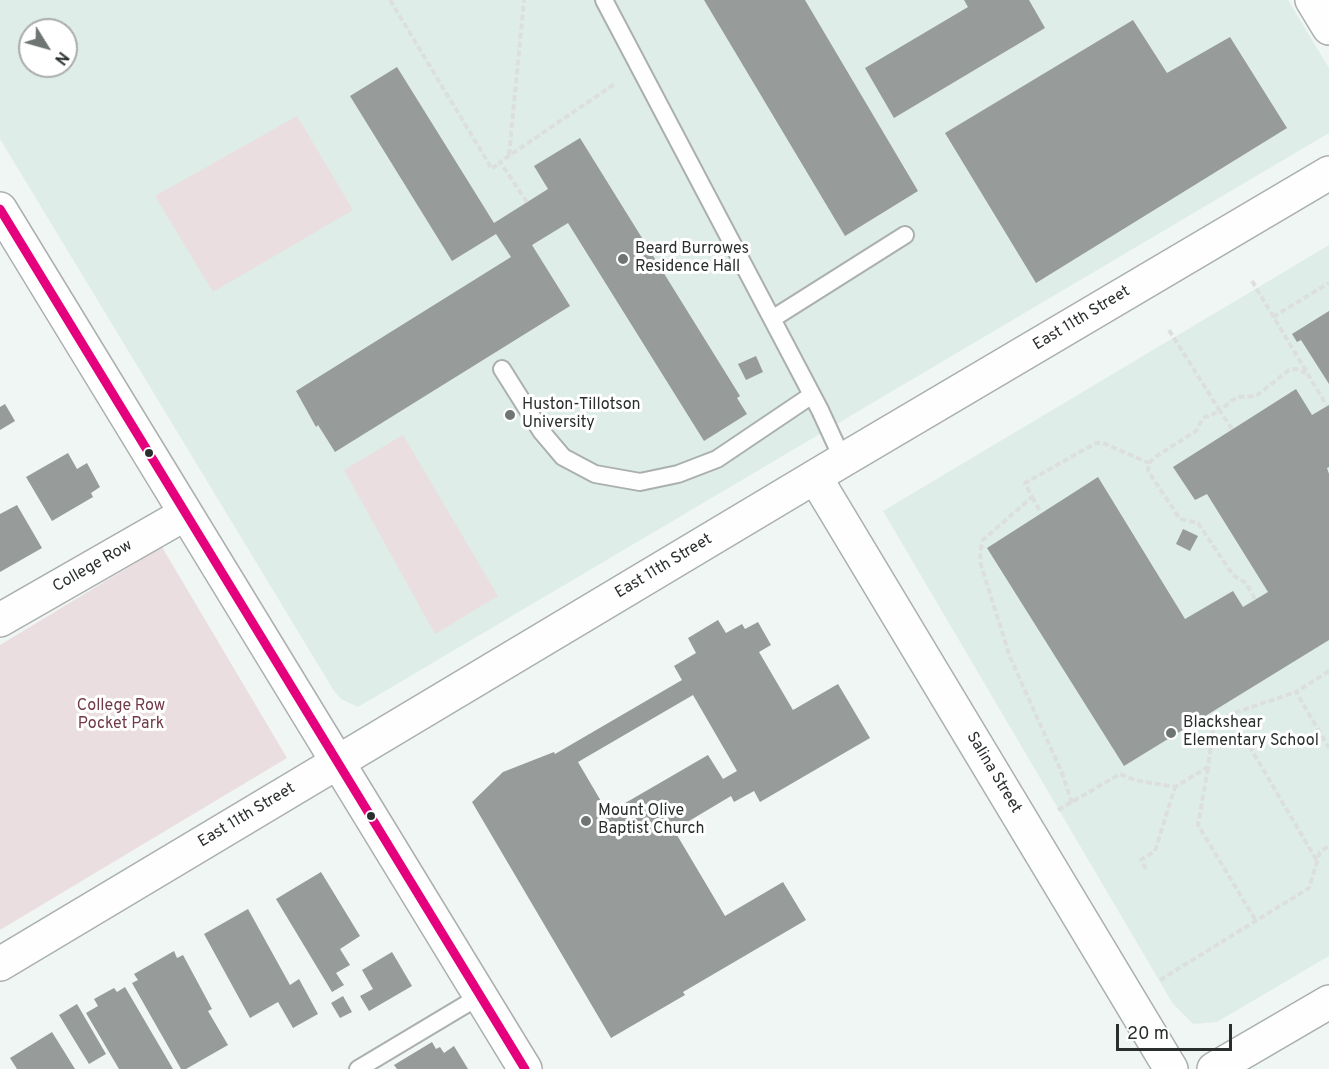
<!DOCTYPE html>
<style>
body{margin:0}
#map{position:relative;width:1329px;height:1069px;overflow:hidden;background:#f0f6f4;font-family:Overpass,sans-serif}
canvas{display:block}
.north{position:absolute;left:18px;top:18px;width:60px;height:60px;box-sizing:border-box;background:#fff;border:2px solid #aaacab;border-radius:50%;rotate:127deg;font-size:16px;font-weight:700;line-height:24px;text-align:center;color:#2a2f2d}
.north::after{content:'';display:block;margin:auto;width:21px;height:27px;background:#6f7573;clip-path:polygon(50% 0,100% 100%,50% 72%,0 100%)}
.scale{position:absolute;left:1116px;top:1024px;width:116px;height:27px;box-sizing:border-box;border:3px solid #2a2f2d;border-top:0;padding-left:8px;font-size:18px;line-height:21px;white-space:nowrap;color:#2a2f2d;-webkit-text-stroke:4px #fff;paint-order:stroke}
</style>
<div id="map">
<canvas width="1329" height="1069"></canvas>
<div class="north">N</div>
<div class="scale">20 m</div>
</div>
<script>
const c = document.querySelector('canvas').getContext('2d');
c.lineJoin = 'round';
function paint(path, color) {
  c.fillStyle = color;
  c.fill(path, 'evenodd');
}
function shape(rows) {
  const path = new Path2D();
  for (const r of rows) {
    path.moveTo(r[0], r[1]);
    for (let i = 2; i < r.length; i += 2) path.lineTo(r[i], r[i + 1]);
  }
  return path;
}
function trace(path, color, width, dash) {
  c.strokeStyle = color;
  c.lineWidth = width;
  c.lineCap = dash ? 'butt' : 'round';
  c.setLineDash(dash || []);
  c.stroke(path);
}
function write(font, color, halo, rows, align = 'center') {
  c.font = font + ' Overpass,sans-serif';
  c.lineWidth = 6;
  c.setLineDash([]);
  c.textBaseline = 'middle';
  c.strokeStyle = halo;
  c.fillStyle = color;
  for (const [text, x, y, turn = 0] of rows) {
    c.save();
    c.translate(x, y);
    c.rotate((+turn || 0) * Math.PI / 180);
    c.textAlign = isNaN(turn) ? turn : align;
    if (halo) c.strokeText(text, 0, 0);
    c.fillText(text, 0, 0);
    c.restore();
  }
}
paint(shape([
 [0,0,1288,0,1329,68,1329,133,358,707,341,699,334,691,0,139],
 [30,30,66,30,66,66,30,66],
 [1329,245,1329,956,1217,1022,1193,1024,1173,1004,883,511]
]), '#deede8');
paint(shape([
 [297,116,353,210,213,292,155,196],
 [403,435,498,596,435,634,344,470],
 [162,547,287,758,0,930,0,645]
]), '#eadee0');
paint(shape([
 [704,0,805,0,918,191,845,236],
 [964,0,1029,0,1045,28,894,118,865,68,968,7],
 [1133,20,1167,73,1230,37,1287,128,1036,283,945,133],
 [397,67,494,223,548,189,534,166,580,138,740,396,737,398,747,414,704,441,568,223,532,245,570,306,335,452,318,425,316,427,296,391,511,257,496,234,452,261,350,96],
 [1329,311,1329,384,1301,340,1297,342,1292,334],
 [756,356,763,372,746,380,738,364],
 [1296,389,1312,415,1329,405,1329,467,1327,468,1329,474,1329,640,1124,766,987,548,1098,477,1185,619,1233,591,1243,607,1268,592,1207,494,1195,500,1173,467],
 [5,404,15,421,0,430,0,407],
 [68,453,77,469,87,463,100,487,91,493,93,497,52,521,26,477],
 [17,505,42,548,0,572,0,514],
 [1183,529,1198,536,1190,551,1176,544],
 [718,620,726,633,742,624,745,629,758,622,771,645,759,652,793,710,838,684,870,738,760,802,754,791,734,802,731,796,674,830,725,916,783,882,806,920,683,992,685,995,611,1038,472,802,503,772,554,752,555,754,682,680,674,666,696,653,688,638],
 [693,695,737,771,723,779,708,755,608,813,578,762],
 [321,872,360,936,340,949,350,965,336,973,344,985,332,992,276,899],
 [248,909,290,985,299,979,318,1014,293,1028,278,1002,250,1018,204,934],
 [174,951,177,958,183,955,212,1009,208,1011,228,1045,186,1069,181,1069,132,983,138,980,134,974],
 [392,952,412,986,369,1011,360,996,373,989,362,970],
 [125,987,173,1069,119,1069,86,1013,98,1006,94,999,114,988,117,992],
 [343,996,352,1012,340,1018,331,1003],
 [77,1004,106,1054,89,1064,59,1015],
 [52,1032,75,1069,17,1069,10,1058],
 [432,1042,436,1049,440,1047,444,1053,454,1046,468,1069,397,1069,394,1065]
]), '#979b9a');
const lane = shape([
 [604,0,820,410,843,460],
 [772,319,905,235],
 [502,369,541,431,563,457,595,474,640,482,678,474,717,459,812,395],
 [358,1069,480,996]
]);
const street = shape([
 [1312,0,1329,28],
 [815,477,1171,1069],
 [0,620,185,514],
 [1214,1069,1329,1002]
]);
const secondary = shape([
 [0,209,525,1069],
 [0,964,843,460,1329,173]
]);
trace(lane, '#abb0af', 20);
trace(street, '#abb0af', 36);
trace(secondary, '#abb0af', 36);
trace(shape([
 [390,0,492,169,500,162],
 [509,155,524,0],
 [527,202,500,162,616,83],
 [1252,281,1327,406],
 [1273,317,1329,283],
 [1169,330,1220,411,1203,418,1196,431,1155,457,1149,463,1148,471,1180,519,1198,523,1233,575,1246,583,1255,599],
 [1232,429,1220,411,1231,401,1239,397,1256,396,1289,370,1296,369,1306,373],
 [1032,497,1041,513],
 [1329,671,1296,692,1329,748],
 [1231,715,1317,861],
 [1208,768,1198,825,1256,921],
 [1072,803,1062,773,1010,657,981,565,980,552,983,540,1032,497,1025,483,1096,443,1103,443,1149,463],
 [1058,810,1120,774,1135,780,1175,787,1208,767,1214,724,1231,714,1296,692],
 [1146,869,1141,860,1155,851,1175,787],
 [1160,980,1309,888,1320,852,1329,846]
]), '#dcdfde', 4, [6, 3]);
trace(lane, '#fdfefd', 16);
trace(street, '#fdfefd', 33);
trace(secondary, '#fdfefd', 33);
trace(shape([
 [0,209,525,1069]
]), '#e5007d', 9);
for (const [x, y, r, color] of [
 [623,259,6,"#6f7573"],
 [510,415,6,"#6f7573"],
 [149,453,5,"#2a2f2d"],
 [1171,733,6,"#6f7573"],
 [371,816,5,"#2a2f2d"],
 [586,821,6,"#6f7573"]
]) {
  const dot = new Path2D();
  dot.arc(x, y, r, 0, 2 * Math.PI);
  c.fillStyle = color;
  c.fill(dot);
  trace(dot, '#fff', 2);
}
write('16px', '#2a2f2d', '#fff', [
 ["Beard Burrowes",635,250],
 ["Residence Hall",635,268],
 ["Huston-Tillotson",522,406],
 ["University",522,424],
 ["Blackshear",1183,724],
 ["Elementary School",1183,742],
 ["Mount Olive",598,812],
 ["Baptist Church",598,830]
], 'left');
write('16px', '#2a2f2d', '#fff', [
 ["East 11th Street",1082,319,-31],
 ["College Row",93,567,-30],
 ["East 11th Street",664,567,-31],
 ["Salina Street",993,773,59],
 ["East 11th Street",247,816,-31]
]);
write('16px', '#713a48', '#fff', [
 ["College Row",121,707],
 ["Pocket Park",121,725]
]);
</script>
